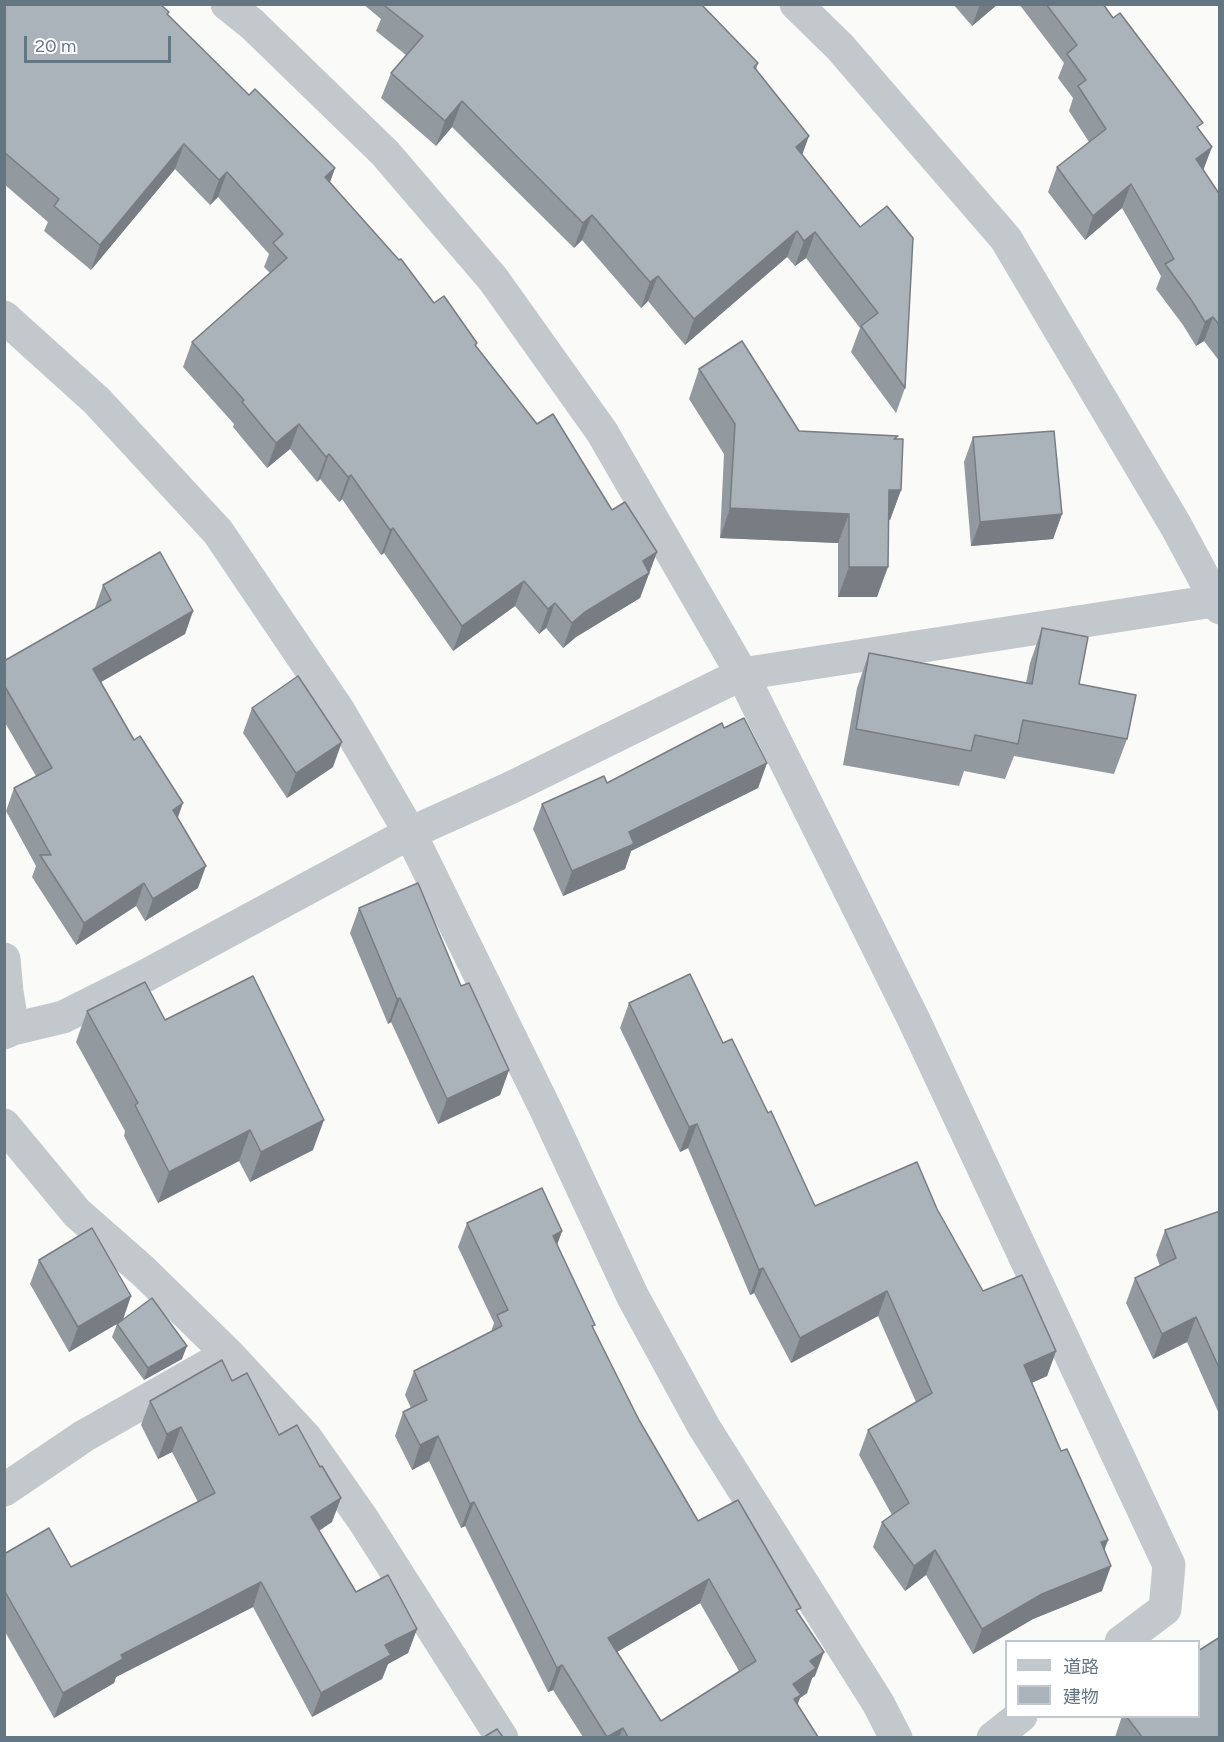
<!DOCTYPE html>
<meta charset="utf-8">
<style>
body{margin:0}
#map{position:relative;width:1224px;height:1742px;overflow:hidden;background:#fafaf8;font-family:Figtree,"Noto Sans JP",sans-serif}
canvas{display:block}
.frame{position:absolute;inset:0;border:6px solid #657683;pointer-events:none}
.legend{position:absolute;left:1005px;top:1640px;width:195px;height:78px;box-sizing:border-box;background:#fff;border:2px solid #c1c8cd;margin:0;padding:8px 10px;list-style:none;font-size:18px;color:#657683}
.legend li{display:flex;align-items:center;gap:12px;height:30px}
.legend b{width:30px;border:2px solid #c1c8cd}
.scale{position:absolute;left:24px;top:36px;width:147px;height:27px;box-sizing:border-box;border:3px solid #657683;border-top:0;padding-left:8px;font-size:18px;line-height:21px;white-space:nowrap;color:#657683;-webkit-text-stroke:4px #fff;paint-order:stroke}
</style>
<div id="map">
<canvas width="1224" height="1742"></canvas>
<div class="frame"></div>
<ul class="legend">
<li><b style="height:8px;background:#c3c8cc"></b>道路</li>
<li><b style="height:16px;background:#aab3b9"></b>建物</li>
</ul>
<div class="scale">20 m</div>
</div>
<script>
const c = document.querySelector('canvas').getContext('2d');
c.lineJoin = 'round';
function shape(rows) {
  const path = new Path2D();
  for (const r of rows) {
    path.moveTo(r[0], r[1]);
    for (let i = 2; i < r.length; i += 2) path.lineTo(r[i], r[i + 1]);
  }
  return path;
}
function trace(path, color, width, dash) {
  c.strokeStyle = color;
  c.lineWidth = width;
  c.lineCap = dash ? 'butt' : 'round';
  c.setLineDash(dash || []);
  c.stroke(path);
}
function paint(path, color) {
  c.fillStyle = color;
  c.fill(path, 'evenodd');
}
trace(shape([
 [227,4,252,24,385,153,493,279,602,432,742,674,913,1018,1169,1565,1165,1609,1121,1642],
 [796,4,840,47,1006,239,1176,526,1220,608],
 [4,317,97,401,218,532,339,711,410,833,546,1110,633,1297,704,1427,878,1703,896,1738],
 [4,959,7,992,13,1029],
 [4,1033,13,1029,63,1017,145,976,410,833,508,789,742,674,1220,600],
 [4,1125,77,1213,143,1271,228,1354,306,1438,364,1521,502,1738],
 [4,1490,84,1436,228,1354],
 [993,1738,1021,1716]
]), '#c3c8cc', 33);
paint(shape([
 [4,4,169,12,168,15,249,95,335,168,330,182,434,303,477,343,476,346,537,424,612,510,657,552,640,598,576,637,563,648,546,628,539,634,515,606,453,651,384,553,381,555,342,499,339,502,320,479,317,482,290,449,267,468,233,427,234,424,183,367,192,342,270,273,264,267,269,254,218,197,210,205,175,169,91,270,44,231,48,222,4,184],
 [363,4,701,4,758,63,756,70,802,155,860,227,905,388,896,413,851,352,860,328,806,258,795,266,787,257,685,345,648,301,641,308,582,240,574,248,452,127,436,146,381,98,391,73,406,55,376,31,381,19],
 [953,4,998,4,972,26],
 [1019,4,1103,4,1200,130,1203,170,1220,195,1220,362,1204,341,1196,346,1183,325,1156,289,1161,276,1122,208,1085,240,1048,192,1057,167,1089,142,1069,111,1073,98,1058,78,1064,63],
 [699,369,799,431,897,439,901,490,890,520,888,520,877,597,838,597,838,543,720,538,724,454,689,399],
 [973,437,1062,514,1053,539,971,546,964,462],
 [103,585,193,611,185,634,101,682,178,818,198,888,145,921,136,906,76,945,32,877,36,866,6,811,14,788,36,776,4,721,4,661,95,609,95,608],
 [1042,628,1079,684,1127,739,1114,774,1014,756,1005,779,964,771,959,786,843,765,857,688,869,653,1026,683,1030,663],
 [252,708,333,767,287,798,243,733],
 [724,728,767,763,758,788,631,851,625,869,563,896,533,829,542,804,607,783],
 [359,908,461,986,509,1070,500,1095,438,1124,391,1022,388,1024,350,933],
 [629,1003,723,1043,768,1113,815,1206,937,1209,983,1291,1056,1351,1047,1376,1032,1383,1061,1451,1108,1540,1104,1549,1102,1591,1033,1619,973,1654,926,1575,905,1591,873,1547,882,1522,892,1515,859,1455,868,1430,916,1402,878,1316,791,1363,754,1293,750,1295,688,1148,680,1152,620,1028],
 [87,1011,165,1020,313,1150,250,1182,239,1161,158,1203,124,1136,125,1131,76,1042],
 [1220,1211,1220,1416,1187,1342,1153,1359,1126,1303,1135,1278,1160,1266,1156,1255,1165,1230],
 [467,1223,562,1231,557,1245,593,1329,639,1420,698,1521,799,1614,815,1676,812,1678,807,1693,800,1698,797,1704,818,1737,583,1737,553,1690,548,1692,465,1526,461,1528,429,1461,412,1470,395,1436,403,1412,411,1408,405,1395,414,1371,491,1332,494,1323,458,1247],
 [700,1603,739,1671,661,1721,617,1652],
 [39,1260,131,1296,123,1320,182,1359,144,1380,112,1337,117,1324,118,1323,69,1352,30,1284],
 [232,1381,279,1435,332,1522,319,1531,356,1592,417,1629,408,1653,388,1664,382,1679,312,1717,253,1607,116,1677,114,1683,54,1718,4,1630,4,1554,71,1567,198,1502,172,1452,158,1459,141,1425,150,1401],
 [1122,1716,1198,1716,1220,1737,1115,1737]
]), '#929a9f');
paint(shape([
 [980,4,998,4,972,26],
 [462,101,452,127,436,146,445,121],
 [809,136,800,161,796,147],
 [184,144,175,169,91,270,100,245],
 [1212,147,1203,171,1196,159],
 [335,168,326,193,325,177],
 [227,172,218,197,210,205,219,180],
 [1131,184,1122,208,1085,240,1093,216],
 [592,215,582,240,574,248,583,223],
 [797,231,787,257,685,345,694,319],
 [815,232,806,258,795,266,804,241],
 [658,276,648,301,641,308,650,282],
 [1213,317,1204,341,1196,346,1205,322],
 [299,424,290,449,267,468,276,443],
 [329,454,320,479,317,482,326,457],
 [351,475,342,499,339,502,348,477],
 [889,490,901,490,890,520,878,519],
 [730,508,849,514,838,543,720,538],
 [1062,514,1053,539,971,546,980,522],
 [393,528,384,553,381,555,390,530],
 [657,552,640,598,576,637,563,648,572,623,643,561],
 [849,567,888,567,877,597,838,597],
 [524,581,515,606,453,651,462,626],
 [555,603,546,628,539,634,548,609],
 [193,611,185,634,85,691,93,669],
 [342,742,333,767,287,798,296,773],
 [767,763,758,788,631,851,625,869,563,896,572,871,629,832],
 [183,803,175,826,173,810],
 [206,866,198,888,145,921,153,899],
 [144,883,136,906,76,945,84,923],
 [400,998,391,1022,388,1024,397,999],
 [509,1070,500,1095,438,1124,447,1099],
 [324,1120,313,1150,250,1182,261,1152],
 [697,1124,688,1148,680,1152,689,1127],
 [250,1130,239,1161,158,1203,169,1172],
 [562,1231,553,1256,553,1236],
 [763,1268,754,1293,750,1295,759,1270],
 [887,1291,878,1316,791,1363,800,1338],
 [131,1296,122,1321,69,1352,78,1327],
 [1196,1317,1187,1342,1153,1359,1162,1334],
 [187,1346,182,1359,144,1380,148,1368],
 [1056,1351,1047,1376,1015,1390,1024,1365],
 [181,1427,172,1452,158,1459,167,1434],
 [438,1436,429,1461,412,1470,420,1445],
 [341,1498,332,1522,302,1541,311,1517],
 [474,1502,465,1526,461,1528,470,1504],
 [1108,1540,1099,1565,1101,1542],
 [935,1550,926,1575,905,1591,914,1566],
 [1111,1566,1102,1591,1033,1619,973,1654,982,1629,1042,1594],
 [709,1579,700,1603,600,1662,608,1638],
 [261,1582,253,1607,116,1677,114,1683,54,1718,63,1693,121,1655],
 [417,1629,408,1653,388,1664,382,1679,312,1717,321,1693,385,1645],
 [824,1652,815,1676,812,1678,807,1693,800,1698,792,1719,793,1684,810,1661],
 [562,1665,553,1690,548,1692,557,1668],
 [623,1728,619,1737,608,1737]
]), '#777d82');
const building = shape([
 [4,4,160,4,169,12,167,14,249,95,255,89,335,168,325,177,399,260,401,259,434,303,444,296,477,343,475,345,537,424,553,414,612,510,625,502,657,552,643,561,649,573,585,612,572,623,555,603,548,609,524,581,462,626,393,528,390,530,351,475,348,477,329,454,326,457,299,424,276,443,242,402,244,400,192,342,287,258,273,243,283,234,227,172,219,180,184,144,100,245,54,206,59,199,4,152,4,4],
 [386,4,701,4,758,63,754,67,809,136,796,147,860,227,887,206,913,238,905,388,861,326,878,313,815,232,804,241,797,231,694,319,658,276,650,282,592,215,583,223,462,101,445,121,391,73,423,36,385,6,386,4],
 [1046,4,1103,4,1113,18,1120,13,1203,123,1197,127,1212,147,1196,159,1220,195,1220,326,1213,317,1205,322,1192,301,1165,264,1174,259,1131,184,1093,216,1057,167,1106,129,1078,86,1086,80,1067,54,1077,45,1046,4],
 [742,341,799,431,898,436,894,439,903,439,901,490,889,490,888,567,849,567,849,514,730,508,735,424,699,369,742,341],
 [1054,431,1062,514,980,522,973,437,1054,431],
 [160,552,193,611,93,669,134,740,140,736,183,803,173,810,206,866,153,899,144,883,84,923,40,855,51,855,14,788,52,768,4,685,4,661,111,600,103,585,160,552],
 [1042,628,1088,637,1079,684,1136,695,1127,739,1023,720,1018,744,975,735,971,751,856,729,869,653,1032,684,1042,628],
 [298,676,342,742,296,773,252,708,298,676],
 [744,718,767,763,629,832,634,844,572,871,542,804,604,776,607,783,722,723,724,728,744,718],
 [418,883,461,986,469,983,509,1070,447,1099,400,998,397,999,359,908,418,883],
 [690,974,723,1043,732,1039,768,1113,771,1111,815,1206,917,1162,937,1209,983,1291,1022,1275,1056,1351,1024,1365,1061,1451,1067,1449,1108,1540,1101,1542,1111,1566,1042,1594,982,1629,935,1550,914,1566,882,1522,909,1503,868,1430,932,1393,887,1291,800,1338,763,1268,759,1270,697,1124,689,1127,629,1003,690,974],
 [253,976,324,1120,261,1152,250,1130,169,1172,135,1105,138,1103,87,1011,145,982,165,1020,253,976],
 [542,1188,562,1231,553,1236,595,1325,592,1326,639,1420,698,1521,738,1500,801,1608,796,1610,824,1652,810,1661,816,1668,793,1684,801,1695,794,1699,818,1737,628,1737,623,1728,607,1737,562,1665,557,1668,474,1502,470,1504,438,1436,420,1445,403,1412,427,1400,414,1371,502,1326,497,1315,508,1310,467,1223,542,1188],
 [709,1579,756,1661,661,1721,608,1638,709,1579],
 [1220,1211,1220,1370,1196,1317,1162,1334,1135,1278,1176,1258,1165,1230,1220,1211],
 [92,1228,131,1296,78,1327,39,1260,92,1228],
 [152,1298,187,1346,148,1368,117,1324,152,1298],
 [222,1360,232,1381,247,1373,279,1435,297,1425,320,1467,322,1466,341,1498,311,1517,356,1592,388,1575,417,1629,385,1645,391,1655,321,1693,261,1582,121,1655,123,1659,63,1693,4,1590,4,1554,49,1528,71,1567,215,1493,181,1427,167,1434,150,1401,222,1360],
 [1220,1637,1220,1737,1142,1737,1126,1716,1198,1716,1198,1651,1220,1637],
 [497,1729,503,1737,484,1737,497,1729]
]);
paint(building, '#aab3b9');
trace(building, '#777d82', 1.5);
</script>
